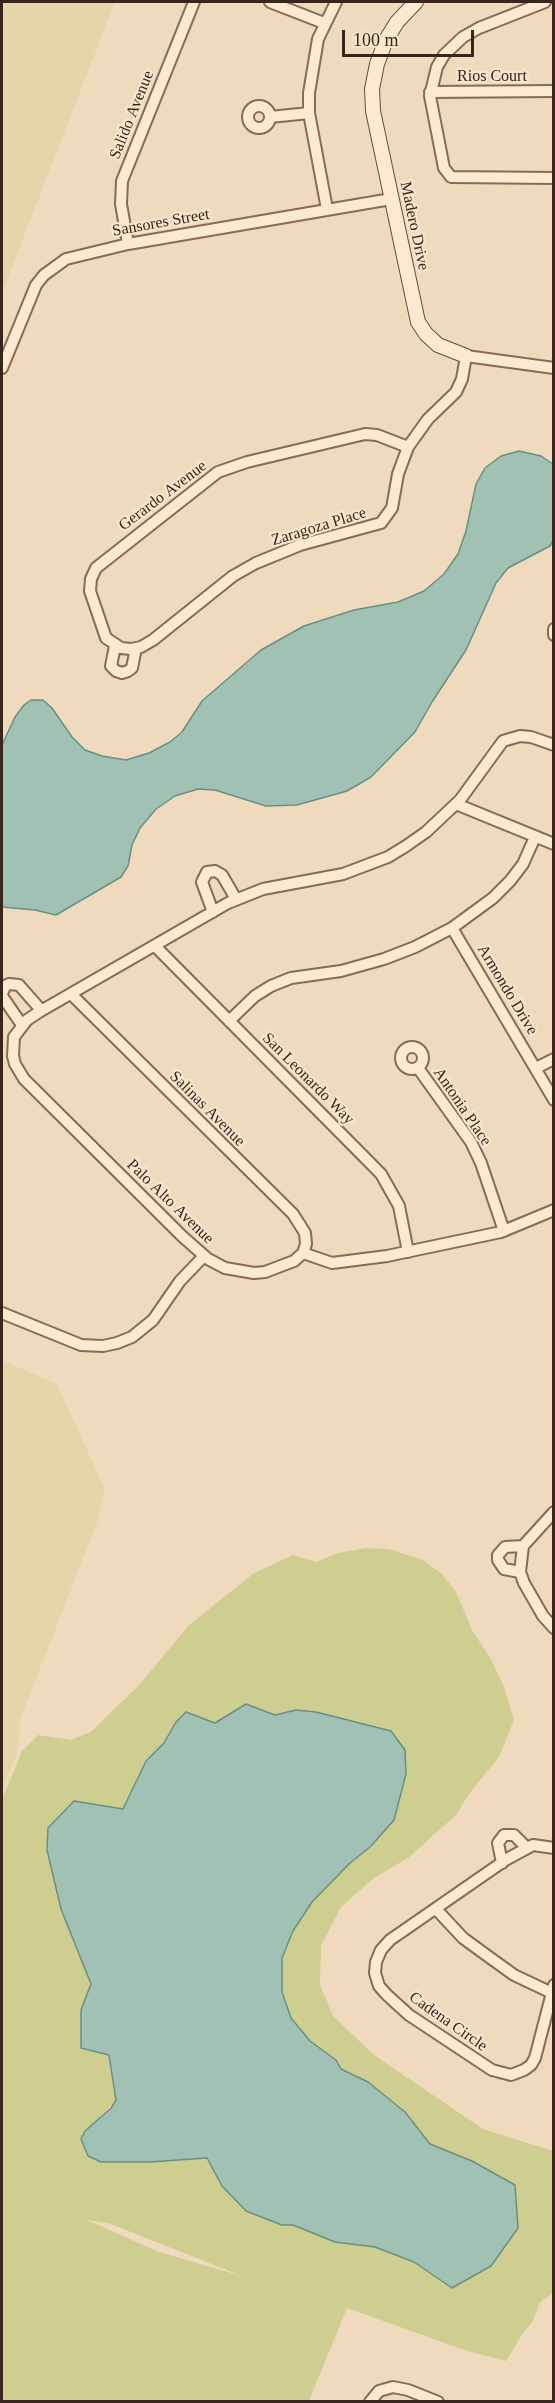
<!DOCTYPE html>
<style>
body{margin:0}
#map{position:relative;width:555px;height:2403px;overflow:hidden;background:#f0dabd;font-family:Georgia,serif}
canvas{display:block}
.frame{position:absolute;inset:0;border:3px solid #38251b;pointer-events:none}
.scale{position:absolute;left:342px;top:30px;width:132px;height:27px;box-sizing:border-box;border:3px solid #38251b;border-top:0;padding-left:8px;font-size:18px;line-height:21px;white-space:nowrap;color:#38251b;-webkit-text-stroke:4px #f7e6cd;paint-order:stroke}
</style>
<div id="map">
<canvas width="555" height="2403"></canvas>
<div class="frame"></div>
<div class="scale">100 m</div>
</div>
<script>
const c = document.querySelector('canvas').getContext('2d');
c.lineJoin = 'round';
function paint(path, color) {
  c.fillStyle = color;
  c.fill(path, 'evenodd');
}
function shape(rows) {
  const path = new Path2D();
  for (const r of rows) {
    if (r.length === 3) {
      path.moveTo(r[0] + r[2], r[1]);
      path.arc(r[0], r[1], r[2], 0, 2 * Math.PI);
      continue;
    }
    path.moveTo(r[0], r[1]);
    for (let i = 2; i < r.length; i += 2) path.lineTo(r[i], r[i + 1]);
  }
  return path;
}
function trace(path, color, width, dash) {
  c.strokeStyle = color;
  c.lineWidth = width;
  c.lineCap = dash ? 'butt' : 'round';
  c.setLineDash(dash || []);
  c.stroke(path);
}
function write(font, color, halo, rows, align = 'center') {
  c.font = font + ' Georgia,serif';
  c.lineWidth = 4.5;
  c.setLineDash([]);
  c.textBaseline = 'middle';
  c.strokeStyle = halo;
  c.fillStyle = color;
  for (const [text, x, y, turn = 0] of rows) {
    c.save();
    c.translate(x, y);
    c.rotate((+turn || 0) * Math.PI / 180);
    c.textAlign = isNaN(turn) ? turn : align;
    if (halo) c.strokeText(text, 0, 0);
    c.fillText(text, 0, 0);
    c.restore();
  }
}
paint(shape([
 [2,2,115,2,2,293],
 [2,1360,57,1384,105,1489,97,1523,18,1725,21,1727,16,1756,2,1789]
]), '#e7d5aa');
paint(shape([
 [365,1548,389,1549,423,1560,442,1574,456,1592,473,1632,490,1657,504,1687,514,1720,499,1757,469,1794,456,1815,408,1858,374,1878,341,1907,321,1946,320,1985,333,2016,374,2055,483,2129,553,2151,553,2293,540,2302,532,2323,523,2333,506,2361,467,2351,347,2308,309,2401,2,2402,2,1799,22,1751,38,1735,71,1740,92,1731,141,1683,188,1626,254,1573,293,1555,316,1562,338,1553],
 [246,1704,275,1715,296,1710,316,1712,328,1716,371,1846,349,1864,312,1902,293,1931,282,1958,282,1992,291,2018,310,2041,336,2060,341,2069,368,2082,405,2112,430,2144,473,2161,452,2288,414,2262,375,2247,335,2242,293,2225,282,2225,222,2186,207,2158,150,2162,101,2162,88,2157,85,2132,116,2100,109,2055,81,2010,91,1984,61,1909,47,1850,123,1809,145,1761,164,1743,176,1722,215,1723],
 [87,2220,108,2223,242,2276,159,2252]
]), '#cfce91');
const water = shape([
 [519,451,541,456,553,464,553,541,550,546,508,568,496,583,466,650,432,702,415,732,371,777,347,791,297,805,266,806,215,790,198,789,175,796,156,809,140,828,132,845,128,866,121,877,56,915,35,910,2,907,2,745,15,717,24,705,31,700,43,700,52,708,72,737,85,750,102,756,126,760,149,753,170,742,182,732,202,701,261,650,304,626,354,610,398,602,424,591,444,574,458,554,466,531,476,484,485,468,501,456,519,451],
 [246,1704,275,1715,296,1710,316,1712,391,1731,405,1750,406,1774,394,1820,371,1846,349,1864,312,1902,293,1931,282,1958,282,1992,291,2018,310,2041,336,2060,341,2069,368,2082,405,2112,430,2144,472,2161,515,2185,518,2228,491,2266,452,2288,414,2262,375,2247,335,2242,293,2225,282,2225,246,2211,222,2186,207,2158,150,2162,101,2162,88,2156,81,2139,85,2131,111,2108,116,2100,109,2055,81,2048,81,2010,91,1984,61,1909,47,1850,48,1828,74,1801,123,1809,146,1761,164,1743,176,1722,186,1712,215,1723,246,1704]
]);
paint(water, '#a1c1b4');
trace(water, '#689081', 1.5);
const street = shape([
 [270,2,324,23],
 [545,2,479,28,463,37,444,55,437,67,430,96,444,168,451,177,554,178],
 [430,92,554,91],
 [259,117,11],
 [270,117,309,113],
 [327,209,309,113,309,93,318,39,336,2],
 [128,244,121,204,122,181,194,2],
 [2,368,36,285,44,275,66,259,128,244,391,199],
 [408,447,377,435,365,434,247,462,218,472,96,568,91,579,90,591,106,638,121,648,131,649,141,647,153,640,233,576,256,563,300,545,381,523,392,508,398,474,408,447,428,419,456,392,462,379,466,356,554,368],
 [554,629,554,635],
 [115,646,111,666,116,671,122,673,128,671,132,668,136,648],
 [456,804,554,844],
 [213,912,202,882,207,872,215,871,222,875,236,899],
 [452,928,554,1100],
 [155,946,381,1174,399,1206,408,1252],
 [2,994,5,986,9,984,19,985,41,1010],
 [71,994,293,1214,305,1233,306,1244,303,1253,294,1261,265,1272,254,1273,225,1268,208,1259,183,1237,24,1079,15,1064,13,1056,14,1037,27,1020,39,1012,228,903,263,889,343,874,388,857,406,846,426,832,460,800,503,741,520,736,531,737,554,745],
 [2,996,22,1025],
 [229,1021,255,996,271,986,291,978,341,971,384,959,415,947,452,928,493,898,510,881,523,864,535,837],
 [412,1058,11],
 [418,1068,471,1142,481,1163,504,1231],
 [536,1068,554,1059],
 [303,1253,332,1263,387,1256,501,1232,554,1210],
 [2,1313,81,1345,103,1346,117,1343,132,1337,153,1320,180,1281,204,1256],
 [554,1512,523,1546,520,1572,524,1583,543,1616,554,1628],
 [520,1572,504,1569,498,1560,498,1555,505,1547,523,1546],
 [554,1848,533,1845,507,1859,390,1940,381,1950,376,1962,375,1973,379,1986,387,1995,409,2015,492,2070,511,2075,524,2070,531,2065,535,2058,554,1985],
 [502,1863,498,1843,504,1835,514,1835,527,1848],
 [436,1909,463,1938,489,1957,514,1975,552,1993],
 [370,2402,379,2391,393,2387,408,2390,438,2402]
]);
const secondary = shape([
 [416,2,397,22,386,40,377,64,372,89,373,111,418,322,426,334,438,345,466,356]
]);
trace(street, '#896a55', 14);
trace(secondary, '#6b4b39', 16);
trace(street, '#fbe9d1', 10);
trace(secondary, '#fbe9d1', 14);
write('16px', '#38251b', '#f7e6cd', [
 ["Rios Court",492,77],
 ["Salido Avenue",132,115,-68],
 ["Sansores Street",161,223,-10],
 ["Madero Drive",414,226,78],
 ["Gerardo Avenue",163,496,-37],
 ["Zaragoza Place",319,527,-17],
 ["Armondo Drive",507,990,59],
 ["San Leonardo Way",308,1079,45],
 ["Antonia Place",462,1107,56],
 ["Salinas Avenue",207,1109,45],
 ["Palo Alto Avenue",170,1202,44],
 ["Cadena Circle",448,2022,35]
]);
</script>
